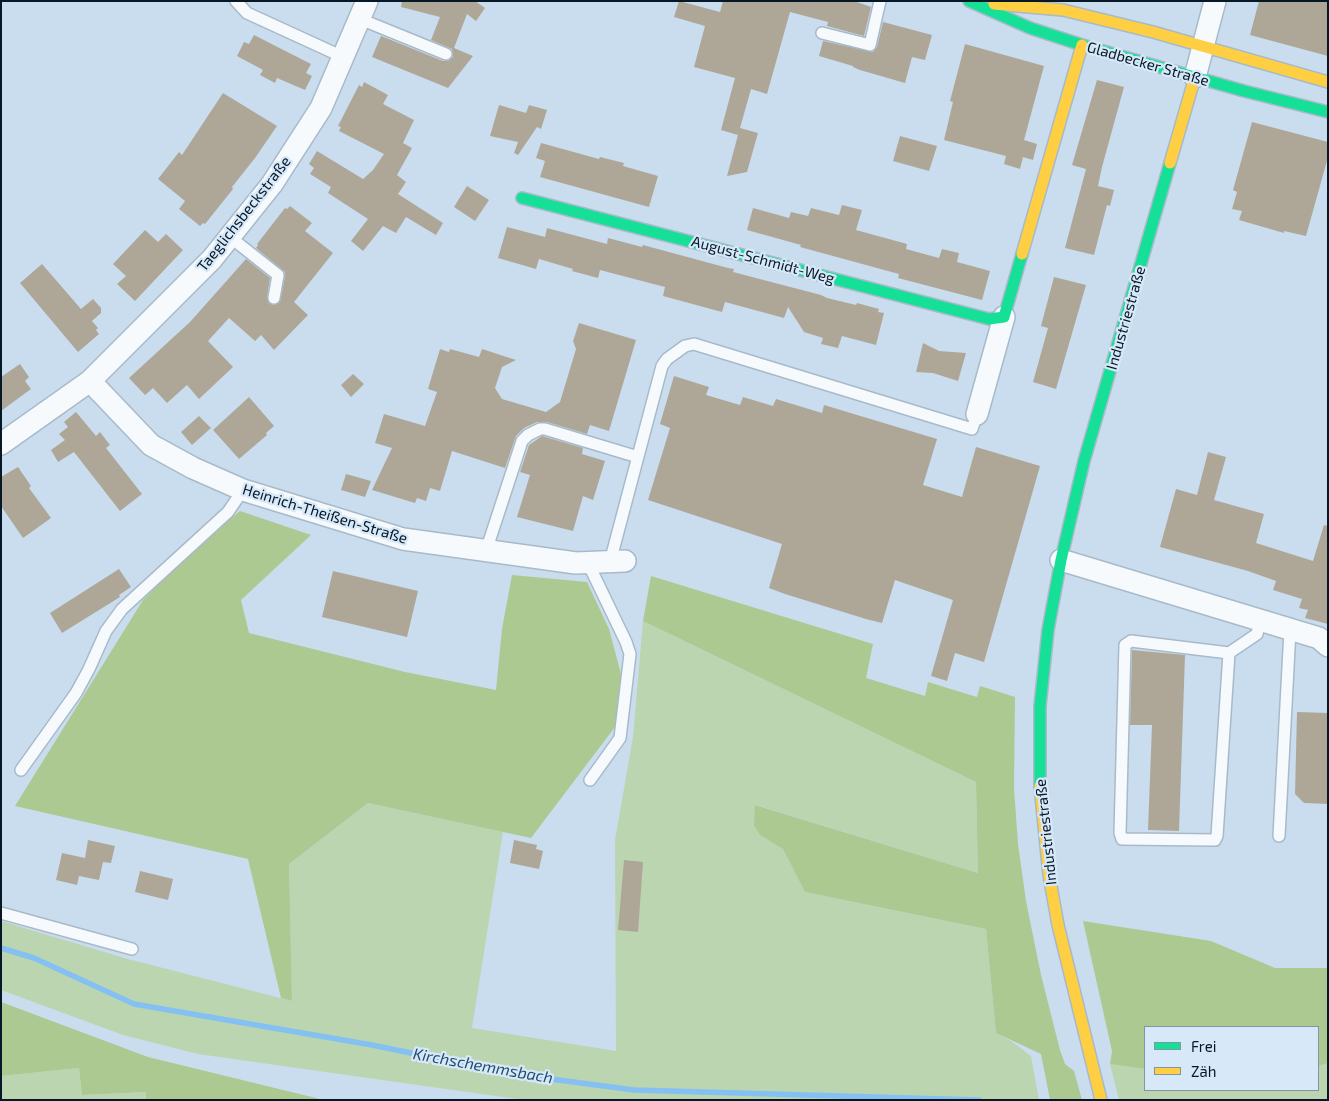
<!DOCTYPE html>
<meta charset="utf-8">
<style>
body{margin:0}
#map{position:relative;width:1329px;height:1101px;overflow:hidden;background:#c9ddef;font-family:"Exo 2",sans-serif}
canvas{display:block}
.frame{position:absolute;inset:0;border:2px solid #061725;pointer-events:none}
.legend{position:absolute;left:1144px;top:1026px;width:175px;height:65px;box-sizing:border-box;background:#d7e9f9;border:1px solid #8395a4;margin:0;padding:6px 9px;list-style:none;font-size:15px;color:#061725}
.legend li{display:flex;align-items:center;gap:10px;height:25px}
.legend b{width:25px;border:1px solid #8395a4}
</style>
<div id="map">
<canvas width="1329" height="1101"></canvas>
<div class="frame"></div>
<ul class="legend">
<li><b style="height:6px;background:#16e098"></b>Frei</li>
<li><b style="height:6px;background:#ffcf43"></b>Zäh</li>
</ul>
</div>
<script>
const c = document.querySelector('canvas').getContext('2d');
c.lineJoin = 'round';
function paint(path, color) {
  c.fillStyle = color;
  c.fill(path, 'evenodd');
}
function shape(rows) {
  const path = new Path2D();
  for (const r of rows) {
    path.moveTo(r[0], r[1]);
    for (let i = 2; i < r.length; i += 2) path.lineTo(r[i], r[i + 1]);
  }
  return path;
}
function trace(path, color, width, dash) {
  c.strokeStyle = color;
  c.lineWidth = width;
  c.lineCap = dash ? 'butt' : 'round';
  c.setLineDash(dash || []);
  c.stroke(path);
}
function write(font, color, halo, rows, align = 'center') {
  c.font = font + ' "Exo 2",sans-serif';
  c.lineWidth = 4.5;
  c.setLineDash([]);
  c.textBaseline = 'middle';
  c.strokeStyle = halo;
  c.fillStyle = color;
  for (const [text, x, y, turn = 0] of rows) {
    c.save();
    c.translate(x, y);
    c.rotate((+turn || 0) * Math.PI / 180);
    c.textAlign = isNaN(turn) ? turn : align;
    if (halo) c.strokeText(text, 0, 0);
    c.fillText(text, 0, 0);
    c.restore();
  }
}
paint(shape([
 [643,621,976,782,978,873,756,805,754,826,760,835,783,848,805,892,986,929,996,1033,1011,1041,1031,1056,1039,1100,524,1100,198,1054,123,1035,1,990,1,921,128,959,292,1001,289,864,368,803,503,832,472,1028,616,1051,615,840,633,737],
 [1328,1063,1328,1100,1119,1100,1110,1064,1145,1069,1145,1090,1318,1090,1318,1066],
 [79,1068,82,1095,147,1092,146,1100,1,1100,1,1076]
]), '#bbd5b1');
paint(shape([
 [240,511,311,535,241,600,249,633,405,672,496,690,502,629,512,575,587,582,609,629,621,674,618,723,531,838,368,803,289,864,292,1001,281,998,248,859,15,806,143,600,195,548],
 [651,576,873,644,866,678,925,696,928,682,977,697,980,686,1015,697,1014,788,1018,844,1026,901,1041,975,1060,1050,1065,1064,1074,1071,1082,1100,1050,1100,1041,1054,996,1033,986,929,805,892,783,849,760,835,754,826,755,805,978,873,976,782,643,621],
 [1083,921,1211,941,1275,968,1328,968,1328,1063,1318,1066,1318,1027,1145,1027,1145,1069,1110,1064,1112,1051],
 [1,1002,148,1057,324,1100,146,1100,146,1092,82,1095,79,1068,1,1076]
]), '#abc991');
trace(shape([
 [1,948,34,958,134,1004,372,1045,513,1074,634,1090,979,1100]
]), '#84c0f2', 5.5);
paint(shape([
 [402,1,475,1,485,8,476,21,467,14,454,48,473,56,448,88,372,57,381,36,443,61,448,61,453,57,452,49,431,40,440,17,401,7],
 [679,1,720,12,723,1,854,1,871,7,864,36,827,26,828,22,790,12,767,94,751,89,740,128,758,133,747,172,727,176,738,135,721,130,735,78,694,67,705,26,674,17],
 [1259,1,1328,1,1328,56,1250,35],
 [883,22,932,35,925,60,912,57,905,83,860,70,853,67,853,66,819,56,823,41,873,52,877,47],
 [254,35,311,64,306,73,312,76,305,90,277,78,275,83,260,75,263,70,237,56,244,42,249,44],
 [965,44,1044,66,1024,140,1037,144,1033,160,1023,157,1020,169,1004,164,1006,156,944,140,953,102,950,101],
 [1097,80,1124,87,1102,167,1098,186,1114,190,1110,206,1107,205,1094,255,1065,248,1086,169,1072,165],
 [364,82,388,95,383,104,414,120,403,143,412,148,397,175,406,182,398,194,443,223,436,235,406,217,396,233,383,226,363,251,351,241,368,219,328,193,331,187,310,174,314,168,309,164,317,151,363,179,373,170,384,154,339,131,341,127,338,126,359,85,362,87],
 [223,93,277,126,255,158,232,187,233,189,205,224,203,223,200,226,179,209,185,201,158,179,179,152,182,155],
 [499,105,526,113,529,105,547,110,541,129,537,127,518,155,514,153,518,142,490,136],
 [1252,122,1328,142,1328,157,1306,236,1284,231,1284,233,1239,220,1242,211,1232,209,1237,192,1233,190],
 [900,136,937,146,929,171,893,161],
 [541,143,599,159,600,157,624,163,623,166,658,176,649,207,540,177,545,161,536,158],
 [467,186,489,200,475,221,454,207],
 [842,205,862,210,856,230,907,244,906,249,939,258,942,249,959,253,957,262,990,271,982,300,898,278,899,274,800,247,801,245,747,230,753,208,789,218,791,212,808,216,811,208,839,215],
 [290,206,312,223,305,231,333,253,294,302,308,315,274,350,261,335,255,341,229,318,208,341,233,367,199,399,187,385,167,403,153,388,145,395,129,378,190,322,246,259,270,278,267,297,269,303,273,305,280,302,285,276,285,272,256,248,258,245,257,244,285,208,287,209],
 [507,227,545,237,547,228,607,244,608,238,642,247,643,245,728,268,734,269,733,272,821,295,827,298,856,305,857,303,879,309,878,312,884,313,876,345,842,336,838,348,821,344,823,338,804,332,788,307,784,318,725,302,722,312,663,296,665,287,600,270,598,278,572,271,573,269,539,259,536,269,498,258],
 [145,230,158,242,166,234,183,250,135,301,117,284,126,276,113,264],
 [42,264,81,309,93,299,101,308,101,313,92,321,98,328,96,330,99,334,78,352,20,283],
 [1054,277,1086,285,1056,389,1033,382,1048,328,1041,326],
 [579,323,636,340,609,431,590,425,587,434,547,422,537,422,524,428,516,436,505,468,452,451,440,491,430,488,426,501,417,498,415,503,372,490,392,448,375,443,384,414,425,426,437,392,428,389,440,349,449,352,450,349,479,357,482,349,516,360,502,367,495,388,502,399,546,412,560,402,576,349,573,341],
 [923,343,939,351,966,353,958,381,933,373,916,372],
 [20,364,29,377,25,381,31,389,1,411,1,377],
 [353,374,364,384,351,397,341,385],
 [674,376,709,387,706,395,740,405,743,397,773,406,776,399,822,413,824,405,937,439,923,485,962,497,976,447,1040,466,984,662,955,653,947,681,931,676,953,600,895,580,882,623,866,619,785,594,769,588,782,544,648,500,670,428,660,424],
 [249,397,274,426,266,433,267,435,239,459,213,430],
 [76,412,96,436,100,432,110,445,106,448,142,494,120,511,74,452,58,462,51,450,65,440,59,434,68,427,64,422],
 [199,416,211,428,192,445,181,432],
 [542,436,583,448,582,454,605,461,593,500,583,496,573,531,517,517,530,475,520,472,529,445],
 [1208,452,1226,457,1214,500,1264,514,1256,543,1313,561,1324,525,1328,526,1328,624,1305,618,1308,610,1299,608,1302,599,1273,590,1276,581,1248,571,1160,547,1176,489,1197,495],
 [18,467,31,486,29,488,51,518,23,538,1,506,1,477],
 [346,474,371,481,365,497,341,490],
 [119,569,131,587,119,595,120,597,62,633,50,613],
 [333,571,418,591,407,637,322,617],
 [1132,650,1185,655,1179,831,1148,830,1152,725,1130,725],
 [1297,712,1328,713,1328,804,1304,803,1295,794],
 [88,840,115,846,111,863,103,862,99,880,79,876,77,885,56,880,62,853,85,858],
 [514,840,537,845,536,849,543,851,539,869,510,863],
 [624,860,643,862,638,932,618,930],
 [140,871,173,879,168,900,135,892]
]), '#aea798');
const lane = shape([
 [236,1,247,13,343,57],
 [360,19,446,54],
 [822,33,870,45,880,1],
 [230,237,278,275,274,298],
 [486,551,522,441,528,435,540,429,545,429,638,457],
 [610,562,662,366,667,359,685,346,694,344,972,429,977,414],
 [588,563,626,642,630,654,620,738,590,780],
 [1229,653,1131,641,1125,645,1120,833,1122,839,1215,840,1217,836,1229,653,1257,634,1260,621],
 [21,770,76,693,89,669,106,631,122,609,228,512,243,490],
 [1279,836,1290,630],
 [1,913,132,949]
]);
const street = shape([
 [1195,77,1215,1],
 [90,381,151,445,193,468,243,490,403,539,576,563,625,561],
 [977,414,1004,317],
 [1,444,90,381,212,259,272,184,321,108,367,1],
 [1061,560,1319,638,1328,646]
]);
const fast = shape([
 [969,1,1030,28,1082,45,1244,91,1328,112],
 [522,198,989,319,1004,317,1022,254],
 [1040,786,1040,706,1048,630,1061,560,1084,461,1170,163]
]);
const slow = shape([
 [994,4,1063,10,1153,32,1328,82],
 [1170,163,1195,77],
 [1022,254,1082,45],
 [1040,786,1049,875,1058,925,1101,1100]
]);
trace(lane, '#a8bac9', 14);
trace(street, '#a8bac9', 24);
trace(fast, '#a8bac9', 14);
trace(slow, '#a8bac9', 14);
trace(lane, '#f7fafd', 11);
trace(street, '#f7fafd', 21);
trace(fast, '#16e098', 11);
trace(slow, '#ffcf43', 11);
write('15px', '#061725', '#d7e9f9', [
 ["Gladbecker Straße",1148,64,16],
 ["Taeglichsbeckstraße",244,214,-52],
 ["August-Schmidt-Weg",763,260,15],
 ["Industriestraße",1126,318,-74],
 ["Heinrich-Theißen-Straße",325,514,17],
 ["Industriestraße",1046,832,-96]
]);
write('italic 16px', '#234c6d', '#d7e9f9', [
 ["Kirchschemmsbach",483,1066,10]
]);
</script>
